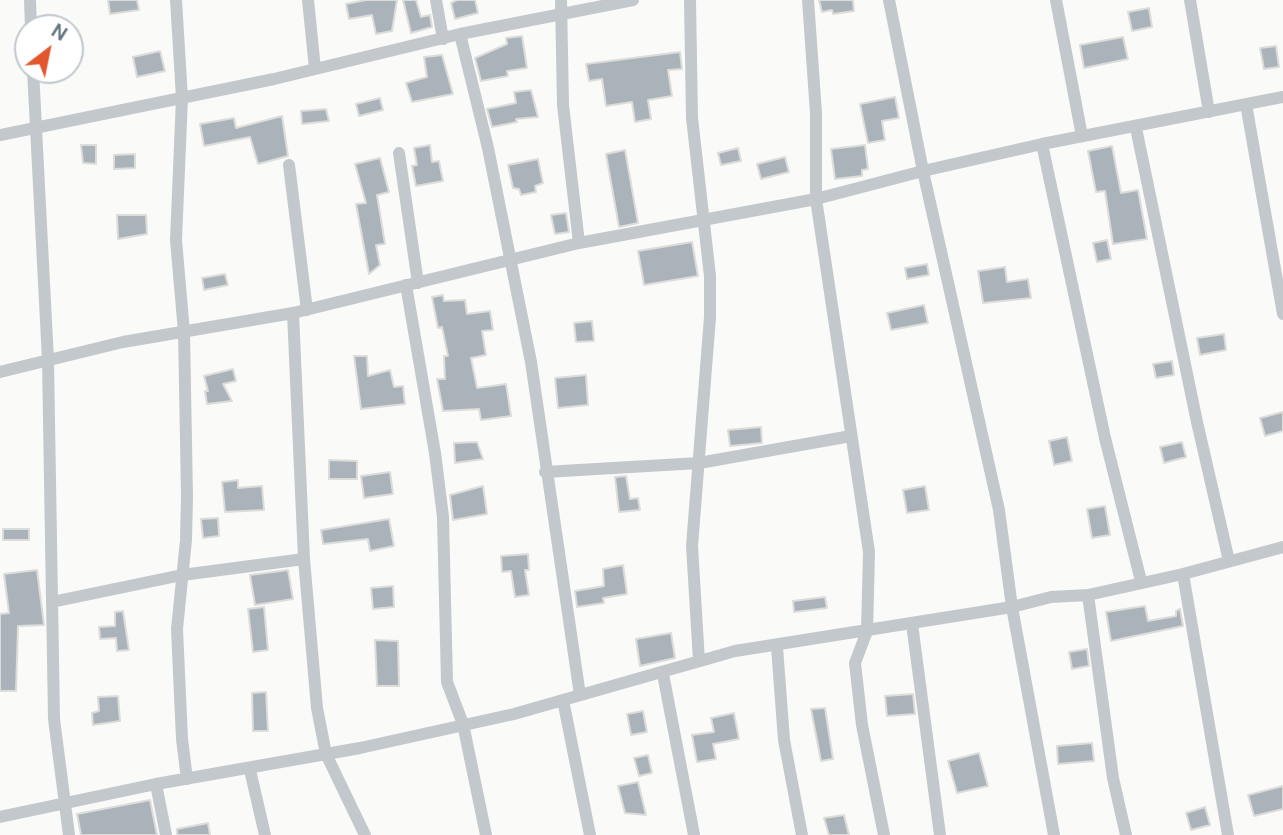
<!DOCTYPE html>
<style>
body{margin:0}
#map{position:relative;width:1283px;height:835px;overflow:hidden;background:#fafaf8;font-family:"DM Sans",sans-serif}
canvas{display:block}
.north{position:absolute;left:14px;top:14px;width:70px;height:70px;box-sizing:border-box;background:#fff;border:2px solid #c1c8cd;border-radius:50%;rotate:32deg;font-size:19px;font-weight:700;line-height:28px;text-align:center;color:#657683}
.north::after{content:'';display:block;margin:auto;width:24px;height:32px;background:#e4572e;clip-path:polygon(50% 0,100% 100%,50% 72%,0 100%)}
</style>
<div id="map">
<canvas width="1283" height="835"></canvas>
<div class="north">N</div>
</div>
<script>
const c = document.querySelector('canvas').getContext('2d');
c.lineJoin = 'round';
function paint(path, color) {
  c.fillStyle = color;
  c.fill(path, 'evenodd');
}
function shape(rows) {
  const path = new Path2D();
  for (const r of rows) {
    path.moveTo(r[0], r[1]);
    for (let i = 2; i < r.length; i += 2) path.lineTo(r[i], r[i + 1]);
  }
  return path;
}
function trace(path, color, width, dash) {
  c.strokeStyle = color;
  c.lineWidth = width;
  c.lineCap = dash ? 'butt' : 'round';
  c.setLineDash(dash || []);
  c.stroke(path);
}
const building = shape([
 [108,0,137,0,139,10,110,14,108,0],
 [366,0,397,0,392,31,376,34,372,15,349,19,346,4,366,0],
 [403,0,416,0,421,17,430,15,432,27,411,33,403,0],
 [457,0,475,0,478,13,455,19,451,3,457,0],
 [819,0,853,0,854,11,833,14,832,10,822,12,819,0],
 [1149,8,1152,27,1132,31,1128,12,1149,8],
 [522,36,527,68,507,71,508,76,481,81,475,58,507,44,506,38,522,36],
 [1123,37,1128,59,1084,68,1080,45,1123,37],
 [1276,46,1279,67,1264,69,1260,48,1276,46],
 [160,51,165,71,137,77,133,57,160,51],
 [680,52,682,69,668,70,672,96,648,100,651,119,635,122,632,102,606,106,602,79,589,81,586,64,680,52],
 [442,55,453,94,412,102,406,83,427,77,424,57,442,55],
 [531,90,538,117,516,119,517,122,492,127,487,109,516,103,514,92,531,90],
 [895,97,899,118,882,121,885,140,868,143,860,104,895,97],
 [380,98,383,110,359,116,356,104,380,98],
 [326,109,329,121,302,124,301,111,326,109],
 [282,116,288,156,258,164,250,137,204,146,200,124,234,118,236,128,282,116],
 [81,145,96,145,96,164,83,163,81,145],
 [430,145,432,162,439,161,443,181,416,186,412,166,417,165,414,148,430,145],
 [865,145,868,169,862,170,862,176,835,179,831,149,865,145],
 [1112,146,1121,193,1138,190,1147,239,1113,244,1105,191,1096,192,1088,151,1112,146],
 [738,148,741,161,721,165,718,153,738,148],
 [625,150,638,223,619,227,606,154,625,150],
 [135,154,135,168,114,169,114,155,135,154],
 [785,157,789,172,761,179,757,164,785,157],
 [380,158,389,192,377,195,385,244,376,245,380,265,369,274,356,204,366,203,355,164,380,158],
 [538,159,543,183,535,186,536,192,521,195,519,189,513,188,508,165,538,159],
 [566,213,569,232,555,234,551,215,566,213],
 [117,215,146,215,147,234,118,239,117,215],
 [1107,240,1111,259,1097,262,1093,243,1107,240],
 [692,242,698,276,644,285,638,251,692,242],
 [927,264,929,275,907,279,905,268,927,264],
 [1005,267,1007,282,1028,279,1031,298,983,303,978,271,1005,267],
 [225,274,228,285,204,290,202,278,225,274],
 [443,295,444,301,465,300,467,314,490,311,493,330,482,331,486,355,471,358,477,388,506,384,511,416,481,420,479,409,443,411,437,379,445,379,444,356,448,356,442,327,438,328,432,297,443,295],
 [924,305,928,323,891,330,887,313,924,305],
 [592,321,594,341,576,342,574,323,592,321],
 [1224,334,1226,350,1200,355,1197,338,1224,334],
 [354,356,367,356,368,376,390,370,394,387,403,386,405,404,361,409,354,356],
 [1172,361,1174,375,1156,378,1153,364,1172,361],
 [233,369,236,381,223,384,232,401,207,404,205,391,208,391,204,376,233,369],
 [586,375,588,405,558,408,555,378,586,375],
 [1283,412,1283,431,1265,436,1260,418,1283,412],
 [761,427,762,443,730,446,728,430,761,427],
 [1067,437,1072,461,1054,465,1049,441,1067,437],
 [477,442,483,459,455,463,454,443,477,442],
 [1182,442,1186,457,1164,463,1160,447,1182,442],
 [329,460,357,461,357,479,329,479,329,460],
 [390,472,393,494,364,498,361,476,390,472],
 [626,476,630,499,638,498,640,510,619,512,615,477,626,476],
 [238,480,238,488,262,486,264,510,225,512,222,482,238,480],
 [483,486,487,514,453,520,450,495,483,486],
 [925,486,929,510,907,513,903,490,925,486],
 [1105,506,1110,535,1092,538,1087,509,1105,506],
 [218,518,219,536,203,538,201,519,218,518],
 [389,519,394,546,370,551,368,539,323,544,321,530,389,519],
 [3,529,29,529,29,540,3,540,3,529],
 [528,554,529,570,525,570,529,595,515,597,511,571,502,572,501,556,528,554],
 [623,565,627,594,603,598,604,603,577,607,575,591,604,586,603,569,623,565],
 [37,570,44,625,18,626,16,691,0,691,0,614,9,613,4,574,37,570],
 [288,570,293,599,255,605,250,575,288,570],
 [393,586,394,607,373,609,371,588,393,586],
 [825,597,827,608,794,612,793,601,825,597],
 [1145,606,1148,621,1176,616,1176,611,1180,609,1183,626,1111,641,1106,612,1145,606],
 [264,607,268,650,253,652,248,609,264,607],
 [123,611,129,650,117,651,116,638,100,639,99,627,115,626,115,612,123,611],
 [671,633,675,658,640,666,636,639,671,633],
 [375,640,398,641,399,686,377,686,375,640],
 [1087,649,1089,666,1072,669,1069,652,1087,649],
 [266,692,268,731,253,731,252,693,266,692],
 [913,694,915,714,887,716,885,696,913,694],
 [118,696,120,721,93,725,92,713,99,711,98,697,118,696],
 [825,708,833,759,821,761,811,709,825,708],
 [643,711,647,732,631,735,627,714,643,711],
 [734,713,739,739,713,744,716,759,697,762,692,735,714,732,711,718,734,713],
 [1092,743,1094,761,1058,764,1057,746,1092,743],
 [979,753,988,786,957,793,948,761,979,753],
 [648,755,652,773,639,776,634,758,648,755],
 [638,782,646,815,625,813,618,786,638,782],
 [1283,786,1283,809,1254,816,1248,795,1283,786],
 [150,800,157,835,81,835,77,814,150,800],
 [1205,807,1210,825,1191,830,1186,813,1205,807],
 [844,815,849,835,829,835,824,818,844,815],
 [208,823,210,835,177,835,177,829,208,823]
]);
paint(building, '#aab3b9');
trace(building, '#dcdcda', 2);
trace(shape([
 [30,0,31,28],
 [176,0,182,98,176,240,184,332,187,496,186,540,177,629,182,739,187,779],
 [308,0,315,69],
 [436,0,443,39],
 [561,0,563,105,579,243],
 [690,0,692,118,710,276,710,317,692,546,699,661],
 [808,0,816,113,816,199,869,552,867,631,855,663,862,725,884,835],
 [889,0,923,171,999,510,1012,607,1054,835],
 [1056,0,1082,136],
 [1190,0,1209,112],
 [460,34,488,148,531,362,580,695],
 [33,70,48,360,54,719,69,835],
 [1246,104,1283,314],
 [1136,128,1197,422,1229,561],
 [0,135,274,79,460,34,633,0],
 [1042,144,1105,438,1141,581],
 [399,153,418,283],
 [289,165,307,310],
 [406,285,435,453,443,517,447,682,463,724,486,835],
 [293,313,304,559,317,708,326,754,365,835],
 [0,372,123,342,293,313,579,243,816,199,923,171,1042,144,1283,97],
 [545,472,699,463,851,436],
 [1183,574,1228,835],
 [1088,595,1113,778,1126,835],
 [52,602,182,575,304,559],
 [912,624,940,835],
 [777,647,784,740,802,835],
 [663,674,694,835],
 [563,700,590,835],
 [250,770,265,835],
 [156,784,166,835],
 [0,817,156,784,360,748,514,714,735,651,1012,607,1051,597,1088,595,1183,574,1283,547]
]), '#c3c8cc', 12);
</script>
